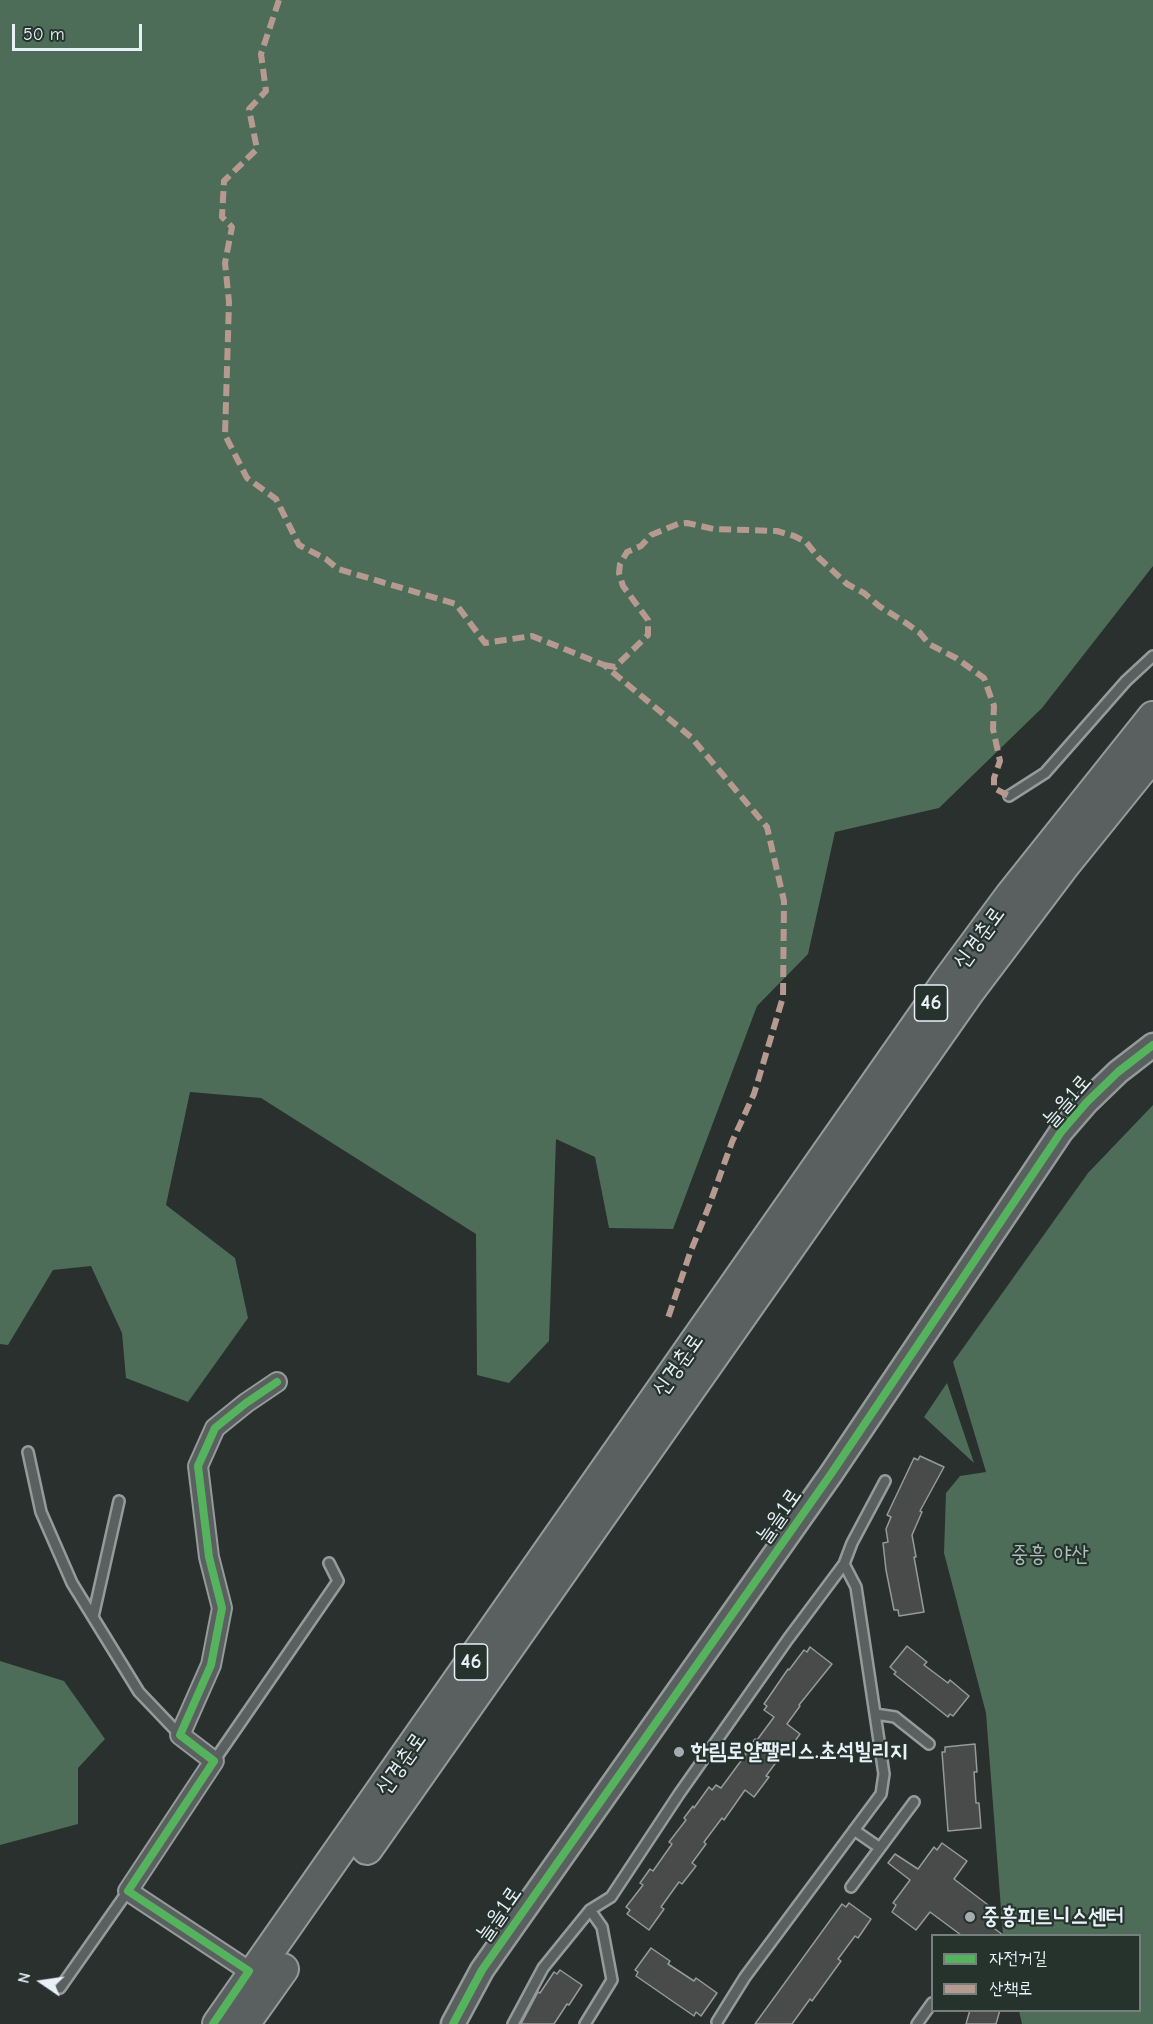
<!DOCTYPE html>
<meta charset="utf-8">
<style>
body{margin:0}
#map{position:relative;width:1153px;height:2024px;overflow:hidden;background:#29302d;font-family:"Comic Neue","Poor Story",sans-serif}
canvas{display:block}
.legend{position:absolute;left:931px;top:1934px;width:210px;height:78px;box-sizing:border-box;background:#26332d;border:2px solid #747f7e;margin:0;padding:8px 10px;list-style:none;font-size:18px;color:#e8f1f8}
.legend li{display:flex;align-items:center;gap:12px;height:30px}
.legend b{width:30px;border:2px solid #747f7e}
.north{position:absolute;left:12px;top:1952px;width:60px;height:60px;-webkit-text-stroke:4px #26332d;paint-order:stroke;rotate:283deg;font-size:16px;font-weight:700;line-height:24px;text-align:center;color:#e8f1f8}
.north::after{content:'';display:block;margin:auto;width:21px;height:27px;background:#e8f1f8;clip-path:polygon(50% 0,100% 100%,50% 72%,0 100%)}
.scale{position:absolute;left:12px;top:24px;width:130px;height:27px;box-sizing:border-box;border:3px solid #e8f1f8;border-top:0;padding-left:8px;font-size:18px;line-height:21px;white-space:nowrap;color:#e8f1f8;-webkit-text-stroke:4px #26332d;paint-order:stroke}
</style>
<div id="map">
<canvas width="1153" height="2024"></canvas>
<ul class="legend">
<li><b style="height:8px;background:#56b35d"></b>자전거길</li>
<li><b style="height:8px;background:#b69a8f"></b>산책로</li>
</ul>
<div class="north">N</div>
<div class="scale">50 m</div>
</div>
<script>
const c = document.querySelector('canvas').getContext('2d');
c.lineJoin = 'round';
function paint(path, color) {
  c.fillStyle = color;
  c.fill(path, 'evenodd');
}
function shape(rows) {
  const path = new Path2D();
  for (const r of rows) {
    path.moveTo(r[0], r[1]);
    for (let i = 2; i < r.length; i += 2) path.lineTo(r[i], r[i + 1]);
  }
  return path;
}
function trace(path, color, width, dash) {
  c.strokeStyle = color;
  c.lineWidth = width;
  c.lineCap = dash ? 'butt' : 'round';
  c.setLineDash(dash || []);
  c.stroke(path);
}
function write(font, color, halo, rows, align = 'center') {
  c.font = font + ' "Comic Neue","Poor Story",sans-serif';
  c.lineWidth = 4.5;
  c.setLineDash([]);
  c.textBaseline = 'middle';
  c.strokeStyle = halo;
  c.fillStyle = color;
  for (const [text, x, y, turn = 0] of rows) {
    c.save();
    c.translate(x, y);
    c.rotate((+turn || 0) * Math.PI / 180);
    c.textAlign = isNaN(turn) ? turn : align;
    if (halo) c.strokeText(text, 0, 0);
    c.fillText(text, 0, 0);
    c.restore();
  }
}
paint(shape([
 [0,0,1153,0,1153,566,1042,708,939,808,835,832,808,954,757,1006,673,1229,609,1228,595,1157,556,1139,549,1341,509,1383,477,1375,476,1234,261,1098,190,1092,166,1205,235,1258,248,1318,188,1402,126,1378,122,1333,91,1266,53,1270,8,1345,0,1344],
 [1153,1105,1153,2024,1022,2024,1019,2011,1140,2010,1140,1936,1003,1935,986,1713,944,1553,946,1493,960,1476,986,1472,953,1362,1088,1173],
 [947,1383,974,1463,924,1417],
 [0,1661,64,1681,105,1739,78,1768,78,1824,0,1845]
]), '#4d6d59');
const building = shape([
 [920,1456,944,1467,920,1511,922,1512,912,1535,916,1557,914,1557,924,1612,899,1616,898,1610,894,1610,886,1570,883,1543,888,1542,886,1529,891,1517,887,1515,914,1458,918,1460,920,1456],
 [907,1646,927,1662,924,1665,948,1683,950,1680,969,1696,953,1716,950,1714,948,1717,894,1674,896,1672,890,1667,907,1646],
 [810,1647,832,1664,799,1705,800,1706,787,1724,800,1734,785,1755,783,1753,766,1776,769,1777,754,1797,745,1790,724,1820,722,1818,704,1842,706,1844,692,1863,696,1866,682,1884,679,1882,661,1907,664,1909,649,1930,627,1914,630,1910,626,1907,643,1885,640,1883,650,1869,653,1871,672,1844,669,1842,686,1820,684,1818,693,1806,694,1808,709,1787,712,1790,716,1785,721,1788,746,1754,745,1753,755,1739,757,1740,774,1717,764,1710,767,1706,764,1704,788,1669,789,1670,804,1650,807,1652,810,1647],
 [975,1744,977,1772,974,1772,976,1803,979,1803,981,1828,948,1831,942,1752,945,1752,945,1747,975,1744],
 [942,1843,967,1861,954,1879,996,1911,987,1923,1003,1935,961,1935,930,1912,916,1930,892,1912,896,1905,893,1903,910,1880,888,1863,895,1854,918,1869,934,1847,937,1850,942,1843],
 [849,1903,871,1919,858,1938,855,1936,838,1959,841,1961,812,2001,810,1999,792,2024,755,2024,842,1904,846,1907,849,1903],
 [651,1948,670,1961,668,1964,694,1981,696,1978,717,1993,701,2016,696,2012,694,2016,636,1976,638,1972,635,1970,651,1948],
 [560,1970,582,1985,569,2005,567,2004,554,2024,521,2024,538,1992,540,1993,554,1972,557,1974,560,1970],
 [970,2010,1000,2010,996,2024,966,2024,970,2010]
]);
paint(building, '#494b4b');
trace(building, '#959a9a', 1.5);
const service = shape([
 [1009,796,1045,773,1126,681,1153,656],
 [28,1452,41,1512,72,1583,139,1692,180,1735],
 [93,1617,119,1501],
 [875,1714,895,1717,929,1744],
 [214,1761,338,1581,329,1563],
 [854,1830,880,1848],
 [851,1887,914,1802],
 [60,1988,128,1891],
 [717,2022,745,1977,881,1794,884,1774,856,1587,844,1564],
 [513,2024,543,1968,590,1910,611,1897,679,1794,788,1639,844,1564,852,1543,885,1481],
 [585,2024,612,1980,602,1927,590,1910],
 [917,2024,932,2003]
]);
const minor = shape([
 [240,1983,249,1971,128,1891,214,1761,180,1735,211,1665,222,1608,209,1557,198,1466,215,1428,246,1403,277,1382]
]);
const tertiary = shape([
 [453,2024,482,1970,831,1474,1061,1132,1087,1102,1118,1072,1153,1045]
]);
const trunk = shape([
 [367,1849,970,990,1065,864,1153,755],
 [218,2024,949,979,1011,895,1153,717],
 [244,2024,283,1969]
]);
trace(service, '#959a9a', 14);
trace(minor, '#959a9a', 22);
trace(tertiary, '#959a9a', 27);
trace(trunk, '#959a9a', 34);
trace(service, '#5a6060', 9);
trace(minor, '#5a6060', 18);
trace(tertiary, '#5a6060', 22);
trace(trunk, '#5a6060', 30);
trace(shape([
 [279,0,261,54,266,91,249,109,257,149,224,181,222,217,232,227,225,263,229,302,225,435,247,478,276,499,299,545,326,559,338,569,456,604,485,643,532,636,604,665,691,737,767,827,784,901,783,997,754,1094,732,1142,709,1206,690,1253,668,1318],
 [604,665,615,667,648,635,648,620,623,586,619,573,620,564,627,552,641,546,651,535,678,524,687,523,714,529,777,531,794,536,806,542,819,558,847,584,864,593,879,606,906,623,920,633,929,644,956,658,984,678,994,706,993,729,1000,761,994,778,994,788,1009,796]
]), '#b69a8f', 6, [12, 6]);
trace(shape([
 [213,2024,249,1971,128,1891,214,1761,180,1735,211,1665,222,1608,209,1557,198,1466,215,1428,246,1403,277,1382],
 [453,2024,482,1970,831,1474,1061,1132,1087,1102,1118,1072,1153,1045]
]), '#56b35d', 8);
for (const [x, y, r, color] of [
 [679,1752,6,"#a5adb1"],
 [970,1917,6,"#a5adb1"]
]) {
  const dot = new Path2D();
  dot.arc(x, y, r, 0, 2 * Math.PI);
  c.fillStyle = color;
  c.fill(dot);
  trace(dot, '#26332d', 2);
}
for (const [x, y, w] of [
 [931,1003,33],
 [471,1662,33]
]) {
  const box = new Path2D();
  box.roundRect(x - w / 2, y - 18, w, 36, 4.5);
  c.fillStyle = '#26332d';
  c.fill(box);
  trace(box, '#e8f1f8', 1.5);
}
write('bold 21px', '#e8f1f8', null, [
 ["46",931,1003],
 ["46",471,1662]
]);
write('22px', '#e8f1f8', '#26332d', [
 ["신경춘로",979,938,-54],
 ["늘을1로",1067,1101,-49],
 ["신경춘로",678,1365,-55],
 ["늘을1로",779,1516,-55],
 ["신경춘로",401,1764,-55],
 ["늘을1로",499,1914,-55]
]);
write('22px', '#acc0bb', '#26332d', [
 ["중흥 야산",1050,1555]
]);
write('bold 22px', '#e8f1f8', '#26332d', [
 ["한림로얄팰리스.초석빌리지",691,1752],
 ["중흥피트니스센터",982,1917]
], 'left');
</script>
